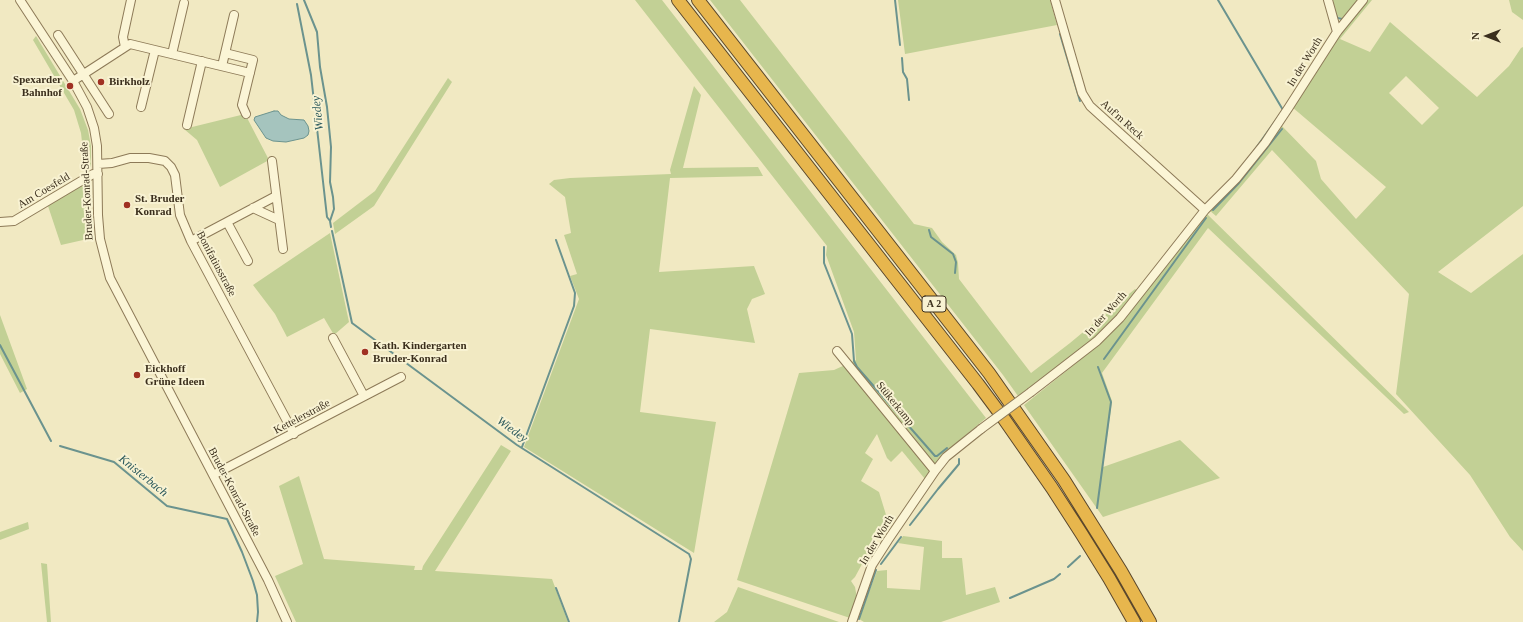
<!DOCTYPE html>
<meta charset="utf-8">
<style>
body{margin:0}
#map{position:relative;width:1523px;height:622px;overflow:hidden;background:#f1e9c2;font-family:Georgia,serif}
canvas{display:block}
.north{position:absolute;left:1467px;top:16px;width:40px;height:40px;-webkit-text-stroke:3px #f8f2d2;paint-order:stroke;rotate:270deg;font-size:11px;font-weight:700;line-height:16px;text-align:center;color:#3b2f1d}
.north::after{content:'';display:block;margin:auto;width:14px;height:18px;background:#3b2f1d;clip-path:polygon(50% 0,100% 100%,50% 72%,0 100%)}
</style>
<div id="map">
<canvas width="1523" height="622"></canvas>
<div class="north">N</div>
</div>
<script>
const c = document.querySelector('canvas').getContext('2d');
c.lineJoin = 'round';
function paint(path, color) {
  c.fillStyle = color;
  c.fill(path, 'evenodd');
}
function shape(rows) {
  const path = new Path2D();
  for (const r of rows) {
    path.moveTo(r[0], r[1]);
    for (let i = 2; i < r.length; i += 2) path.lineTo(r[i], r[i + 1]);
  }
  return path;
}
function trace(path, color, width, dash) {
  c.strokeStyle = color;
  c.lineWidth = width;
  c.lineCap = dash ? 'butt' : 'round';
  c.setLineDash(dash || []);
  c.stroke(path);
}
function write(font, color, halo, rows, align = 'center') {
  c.font = font + ' Georgia,serif';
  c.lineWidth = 4;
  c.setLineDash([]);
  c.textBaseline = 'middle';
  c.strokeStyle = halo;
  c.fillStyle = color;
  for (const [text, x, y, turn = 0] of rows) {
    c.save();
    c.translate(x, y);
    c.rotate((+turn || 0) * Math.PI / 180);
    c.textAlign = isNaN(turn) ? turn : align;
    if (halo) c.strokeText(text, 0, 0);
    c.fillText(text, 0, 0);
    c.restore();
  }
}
paint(shape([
 [635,0,662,0,986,418,940,457,925,479,902,451,891,462,887,458,877,434,865,453,873,459,861,481,879,492,887,518,855,577,851,581,855,587,857,598,850,618,737,580,799,373,834,370,856,360,854,332,826,255,827,246],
 [710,0,740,0,914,224,932,228,942,242,956,255,958,263,959,279,1031,373,1070,343,1135,289,1138,291,1118,316,1096,339,1018,396,1003,375],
 [898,0,1050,0,1057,25,905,54],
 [1333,0,1359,0,1342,18,1339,17,1336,15],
 [1366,0,1372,0,1340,39,1370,52,1390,22,1477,97,1509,66,1521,48,1523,47,1523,206,1438,272,1471,293,1523,254,1523,551,1510,537,1470,475,1396,394,1409,294,1272,150,1216,216,1209,210,1280,124,1316,161,1321,179,1356,219,1386,187,1292,107,1337,37],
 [1406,76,1439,108,1422,125,1389,93],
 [1509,0,1523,0,1523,20,1512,12],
 [36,36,80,109,88,130,91,146,91,167,85,169,81,133,74,110,33,40],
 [448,78,452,82,374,206,335,234,333,223,375,191],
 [694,86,701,95,683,168,758,167,763,176,670,178,659,272,754,266,765,294,752,299,747,309,755,343,650,329,640,412,716,422,694,553,524,447,579,299,570,276,577,274,564,235,571,233,565,197,549,184,554,180,570,178,671,174,670,170],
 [245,114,269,160,220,187,197,140,184,129],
 [87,180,89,180,91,184,90,215,92,238,61,245,48,206],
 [1206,213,1409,412,1404,414,1208,228,1102,373,1112,401,1103,467,1180,440,1220,478,1103,517,1024,405,1100,344,1122,319],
 [330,233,349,322,334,335,324,318,287,337,275,314,253,285],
 [0,315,27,389,20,393,0,354],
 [501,445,511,451,435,571,552,579,568,622,296,622,275,576,303,564,279,486,299,476,324,559,415,566,414,570,422,570,423,566],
 [28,522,29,529,0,540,0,532],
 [903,536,942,541,942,558,962,558,966,595,995,587,1000,602,941,622,864,622,859,619,877,571,887,570,887,588,920,590,924,547,898,543],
 [41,563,47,564,51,622,47,622],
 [738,587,839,622,714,622,727,612]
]), '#c2d095');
const water = shape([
 [274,111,278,111,281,115,289,119,304,120,308,126,309,131,308,135,304,138,286,142,273,141,266,138,254,120,255,117,274,111]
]);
paint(water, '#a5c4be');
trace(water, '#6b938e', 1);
trace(shape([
 [304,0,317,32,320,67,327,107,331,147,330,182,333,197,334,209,330,221,331,227],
 [895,0,900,45],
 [1218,0,1283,110,1251,155],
 [297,4,311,75,327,217,330,221],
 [1335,14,1338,18,1342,19,1345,18],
 [1060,34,1080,101],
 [902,58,903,72,907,79,909,100],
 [1213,210,1239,183,1282,129],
 [929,230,931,237,953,254,956,262,955,273],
 [332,231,352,323,517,445,689,554,691,559,679,622],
 [824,247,824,263,852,334,854,361,857,367,935,456,937,456,947,448],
 [0,345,51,441],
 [1104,359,1206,218],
 [60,446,114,462,167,506,227,519,242,552,253,581,257,595,258,612,257,622],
 [522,447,574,306,575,293,556,240],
 [1097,508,1111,402,1098,367],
 [910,525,938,489,959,464,959,459],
 [881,564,901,537],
 [1068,567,1080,556],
 [556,588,569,622],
 [1010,598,1054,579,1060,574],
 [859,619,876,570]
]), '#6b938e', 2);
const minor = shape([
 [20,0,73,81,87,107,94,128,97,146,98,215,100,239,110,278,268,580,287,622],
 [1055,0,1082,93,1090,106,1205,210],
 [1328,0,1337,32],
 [58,35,109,114],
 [125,47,123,37,131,0],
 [225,53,253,60,242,105,246,114],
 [172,54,184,3],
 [222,66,234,15],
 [73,81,130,44,250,73],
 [141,107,155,50],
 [187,125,202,61],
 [272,161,283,249],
 [98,164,112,163,130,158,149,158,165,161,171,167,175,175,180,215,191,241,294,434],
 [253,208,279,220],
 [0,222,14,221,93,174,98,174],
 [227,222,248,261],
 [191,241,276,196],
 [333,338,364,396],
 [837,351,935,471],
 [1031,392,1097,341,1120,318,1205,210,1236,179,1265,143,1289,107,1337,32,1363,0],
 [213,475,401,377],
 [852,622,872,565,888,540,935,471,946,457,981,429]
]);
const highway = shape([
 [678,0,978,384,1004,419,1052,488,1081,533,1109,578,1134,622],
 [698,0,989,373,1064,480,1121,571,1150,622]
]);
trace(minor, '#8d7a58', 10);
trace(highway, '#5a472c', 14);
trace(minor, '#fbf5d6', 8);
trace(highway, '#e7b64d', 12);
const minorBridge = shape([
 [981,429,1031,392]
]);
trace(minorBridge, '#8d7a58', 10, []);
trace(minorBridge, '#fbf5d6', 8);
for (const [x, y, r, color] of [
 [101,82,4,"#a03123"],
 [70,86,4,"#a03123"],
 [127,205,4,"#a03123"],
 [365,352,4,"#a03123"],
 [137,375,4,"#a03123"]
]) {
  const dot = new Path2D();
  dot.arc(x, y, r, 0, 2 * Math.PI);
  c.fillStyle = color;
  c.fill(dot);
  trace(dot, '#f8f2d2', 1.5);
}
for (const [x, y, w] of [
 [934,304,24]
]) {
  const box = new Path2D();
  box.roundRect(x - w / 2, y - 8, w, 16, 3);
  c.fillStyle = '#f8f2d2';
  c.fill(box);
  trace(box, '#3b2f1d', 1);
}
write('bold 10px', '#3b2f1d', null, [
 ["A 2",934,304]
]);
write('11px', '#3b2f1d', '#f8f2d2', [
 ["In der Worth",1305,62,-58],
 ["Auf'm Reck",1122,120,42],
 ["Am Coesfeld",44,191,-31],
 ["Bruder-Konrad-Straße",87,191,-93],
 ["Bonifatiusstraße",216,264,62],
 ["In der Worth",1106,314,-48],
 ["Stükerkamp",895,404,51],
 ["Kettelerstraße",302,417,-28],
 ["Bruder-Konrad-Straße",234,492,62],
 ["In der Worth",877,540,-59]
]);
write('bold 11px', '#3b2f1d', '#f8f2d2', [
 ["Spexarder",62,80,"right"],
 ["Bahnhof",62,93,"right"],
 ["Birkholz",109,82],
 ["St. Bruder",135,199],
 ["Konrad",135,212],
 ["Kath. Kindergarten",373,346],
 ["Bruder-Konrad",373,359],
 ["Eickhoff",145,369],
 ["Grüne Ideen",145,382]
], 'left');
write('italic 12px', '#2b595c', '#f8f2d2', [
 ["Wiedey",318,113,-96],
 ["Wiedey",512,430,36],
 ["Knisterbach",143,476,39]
]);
</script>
